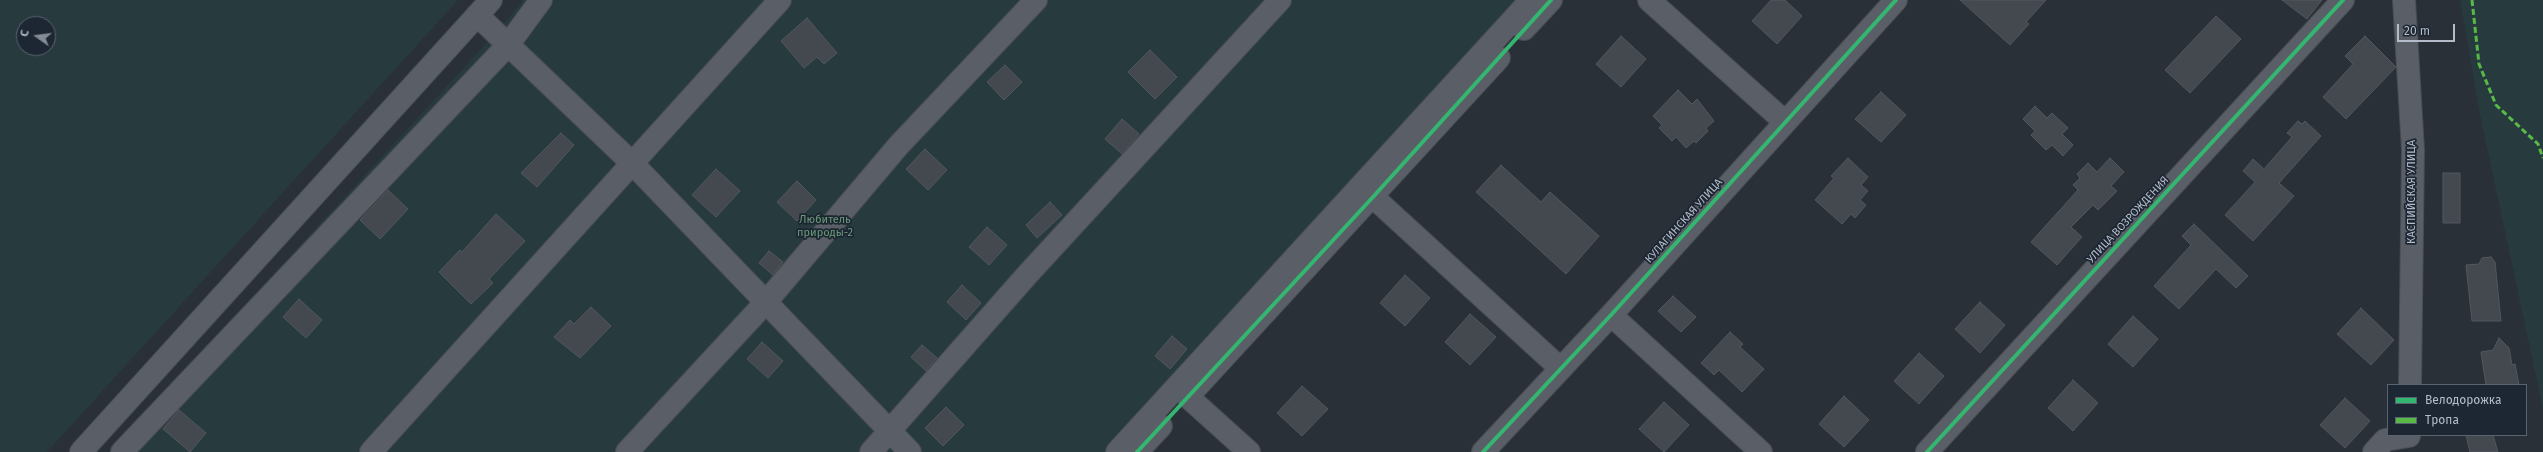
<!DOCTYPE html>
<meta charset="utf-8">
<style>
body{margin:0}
#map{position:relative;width:2543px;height:452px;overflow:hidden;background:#2a3038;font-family:"Fira Sans",sans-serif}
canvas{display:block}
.legend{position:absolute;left:2387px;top:384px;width:140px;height:52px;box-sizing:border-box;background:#1d2633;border:1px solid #59626f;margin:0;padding:5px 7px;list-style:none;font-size:12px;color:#b4bcc9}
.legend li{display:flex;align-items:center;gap:8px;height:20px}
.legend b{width:20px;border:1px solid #59626f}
.north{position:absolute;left:16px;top:16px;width:40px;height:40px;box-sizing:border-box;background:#1d2633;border:1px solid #59626f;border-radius:50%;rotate:284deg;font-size:11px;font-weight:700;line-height:16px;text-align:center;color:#b4bcc9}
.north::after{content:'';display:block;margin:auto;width:14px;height:18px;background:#848b96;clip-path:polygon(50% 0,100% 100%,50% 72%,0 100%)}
.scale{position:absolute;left:2397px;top:24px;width:58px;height:18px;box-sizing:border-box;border:2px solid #b4bcc9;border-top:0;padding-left:5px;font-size:12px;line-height:14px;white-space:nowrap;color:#b4bcc9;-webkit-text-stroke:3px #1d2633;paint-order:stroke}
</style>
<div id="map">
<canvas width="2543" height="452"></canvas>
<ul class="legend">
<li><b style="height:5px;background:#33b770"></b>Велодорожка</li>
<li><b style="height:5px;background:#58b947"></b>Тропа</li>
</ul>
<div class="north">С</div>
<div class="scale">20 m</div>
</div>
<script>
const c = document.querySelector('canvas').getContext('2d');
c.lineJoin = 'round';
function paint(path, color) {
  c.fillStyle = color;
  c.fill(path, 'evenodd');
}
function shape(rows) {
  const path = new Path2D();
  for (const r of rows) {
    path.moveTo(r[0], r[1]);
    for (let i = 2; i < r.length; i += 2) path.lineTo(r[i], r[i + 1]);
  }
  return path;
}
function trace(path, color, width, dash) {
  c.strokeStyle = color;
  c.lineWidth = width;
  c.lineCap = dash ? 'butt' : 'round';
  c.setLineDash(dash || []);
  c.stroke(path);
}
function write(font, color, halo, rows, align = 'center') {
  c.font = font + ' "Fira Sans",sans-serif';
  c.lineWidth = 3.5;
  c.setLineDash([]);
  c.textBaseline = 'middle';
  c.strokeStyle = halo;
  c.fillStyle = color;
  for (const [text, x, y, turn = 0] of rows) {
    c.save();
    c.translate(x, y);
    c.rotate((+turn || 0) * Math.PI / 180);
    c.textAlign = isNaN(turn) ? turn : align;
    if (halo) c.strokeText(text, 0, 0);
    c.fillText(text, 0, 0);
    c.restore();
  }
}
paint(shape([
 [0,0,458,0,47,452,0,452],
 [24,24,48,24,48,48,24,48],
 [523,0,1541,0,1125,452,109,452,496,33],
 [2460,0,2543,0,2543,409,2480,115]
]), '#273a3e');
const building = shape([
 [1771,0,1785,0,1802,16,1777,44,1752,21,1771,0],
 [1960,0,2046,0,2026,22,2029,24,2010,45,1960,0],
 [2282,0,2322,0,2307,19,2282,0],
 [2216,16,2241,39,2190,93,2165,70,2216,16],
 [807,18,837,53,824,64,817,57,804,68,781,41,807,18],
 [1621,36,1646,59,1621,87,1596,64,1621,36],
 [2365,36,2396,67,2346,119,2323,97,2353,64,2345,56,2365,36],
 [1150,50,1177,77,1155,99,1128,72,1150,50],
 [1005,65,1022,82,1004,100,987,82,1005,65],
 [1678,90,1692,104,1697,99,1714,121,1706,128,1708,131,1696,143,1694,141,1686,148,1676,137,1672,141,1659,128,1662,125,1653,116,1678,90],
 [1881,92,1906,115,1881,142,1855,119,1881,92],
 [2035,106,2047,118,2052,113,2068,128,2062,134,2073,145,2063,156,2052,145,2046,150,2031,135,2035,131,2023,119,2035,106],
 [1122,119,1139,134,1122,154,1105,139,1122,119],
 [2298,121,2302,124,2305,121,2321,136,2279,183,2294,196,2253,241,2225,215,2255,182,2243,171,2253,159,2264,169,2292,137,2287,133,2298,121],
 [561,133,574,145,537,187,521,173,561,133],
 [925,149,947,170,928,190,906,169,925,149],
 [1848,158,1868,177,1861,185,1868,191,1860,200,1866,205,1855,218,1851,214,1842,224,1815,200,1834,178,1831,176,1848,158],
 [2110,158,2124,172,2111,186,2117,191,2098,210,2093,205,2071,227,2082,237,2057,265,2031,242,2078,190,2073,185,2080,178,2077,174,2088,163,2097,172,2110,158],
 [1501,165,1541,202,1550,192,1599,236,1566,274,1476,192,1501,165],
 [716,169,740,191,716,217,692,195,716,169],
 [2443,173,2460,173,2460,223,2443,223,2443,173],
 [797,181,816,200,797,221,777,202,797,181],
 [388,190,408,209,380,239,360,220,388,190],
 [1050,202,1062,215,1037,238,1026,225,1050,202],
 [496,214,525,241,489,279,493,283,471,304,439,272,460,250,462,252,496,214],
 [2194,224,2248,276,2236,288,2216,269,2179,309,2154,286,2191,245,2182,236,2194,224],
 [987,227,1007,245,989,265,969,247,987,227],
 [769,251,783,262,773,275,759,263,769,251],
 [2491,257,2495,262,2501,321,2472,321,2466,265,2479,264,2482,258,2491,257],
 [1405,275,1430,298,1405,326,1380,303,1405,275],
 [962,285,981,303,966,320,947,302,962,285],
 [1673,296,1696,317,1681,332,1658,311,1673,296],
 [299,299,322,320,306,338,283,317,299,299],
 [1980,302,2005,325,1980,353,1955,329,1980,302],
 [591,307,611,326,580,358,554,337,570,320,574,324,591,307],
 [2361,308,2394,340,2371,365,2337,334,2361,308],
 [1470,314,1496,337,1470,365,1445,342,1470,314],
 [2133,316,2158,339,2133,367,2108,344,2133,316],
 [1730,332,1743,344,1740,347,1764,369,1742,392,1719,370,1714,375,1701,363,1730,332],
 [1172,336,1187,349,1170,369,1155,356,1172,336],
 [2499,338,2509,348,2512,365,2515,364,2519,385,2486,385,2481,352,2493,350,2499,338],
 [762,342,783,361,768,378,747,359,762,342],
 [922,345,937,358,926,371,911,357,922,345],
 [1919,353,1944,376,1919,404,1894,381,1919,353],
 [2073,380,2098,403,2073,431,2048,408,2073,380],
 [1302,386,1328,409,1302,436,1277,413,1302,386],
 [1844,396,1869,420,1844,447,1819,424,1844,396],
 [2345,398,2370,421,2345,448,2320,425,2345,398],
 [1664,402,1689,425,1664,452,1639,429,1664,402],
 [946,407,964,425,943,446,925,428,946,407],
 [179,410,206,433,190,452,163,429,179,410],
 [2466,435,2493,435,2498,452,2470,452,2466,435]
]);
paint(building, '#444950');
trace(building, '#52575f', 1);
const minor = shape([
 [1649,0,1785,122],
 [2404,0,2413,150,2410,385],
 [477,15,633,164,910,452],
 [1524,29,1551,0],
 [1373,197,1560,368],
 [1611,315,1761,452],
 [1192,392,1499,58],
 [1188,397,1249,452],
 [81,452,491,0],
 [122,452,508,45,541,0],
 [371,452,780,0],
 [627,452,766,302,899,145,1036,0],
 [871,452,1027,275,1280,0],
 [1117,452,1531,0],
 [1137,452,1161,426],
 [1483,452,1611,315,1896,0],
 [1927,452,2343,0],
 [2374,452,2385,440,2409,436]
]);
trace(minor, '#484c53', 24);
trace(minor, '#5a5e66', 22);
trace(shape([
 [2472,0,2479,64,2496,105,2538,144,2543,158]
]), '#58b947', 3, [6, 3]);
trace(shape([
 [1137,452,1373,197,1551,0],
 [1483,452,1611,315,1896,0],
 [1927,452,2343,0]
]), '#33b770', 4);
write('11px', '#b4bcc9', '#1d2633', [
 ["КАСПИЙСКАЯ УЛИЦА",2412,192,-90],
 ["УЛИЦА ВОЗРОЖДЕНИЯ",2128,220,-47],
 ["КУЛАГИНСКАЯ УЛИЦА",1684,221,-48]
]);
write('11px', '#6b9a76', '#1d2633', [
 ["Любитель",825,220],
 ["природы-2",825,233]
]);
</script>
